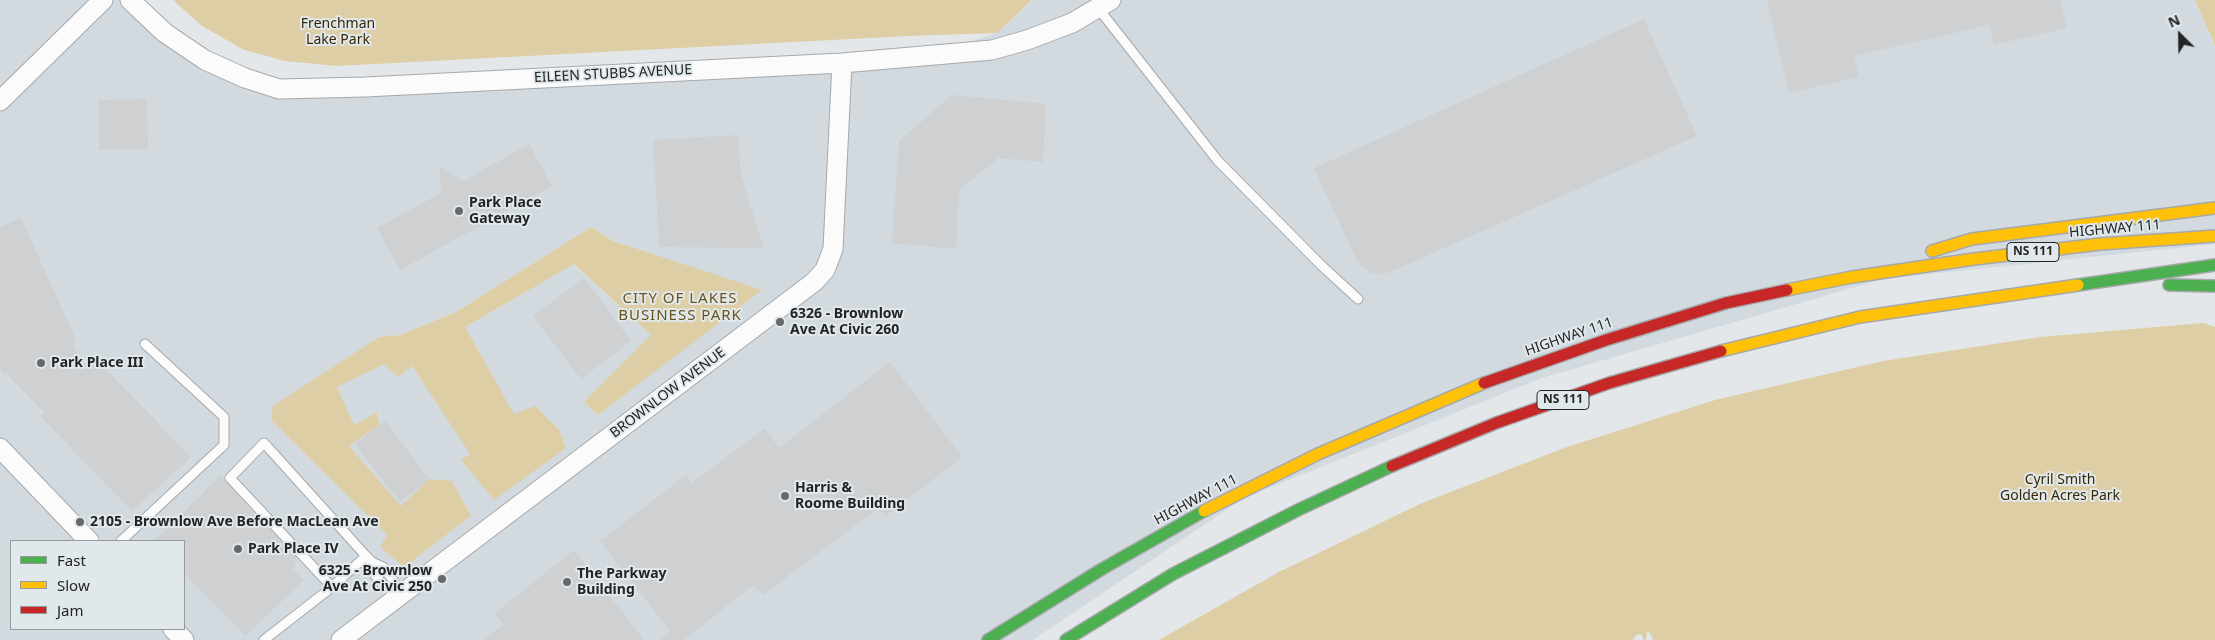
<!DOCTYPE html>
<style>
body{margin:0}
#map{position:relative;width:2215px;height:640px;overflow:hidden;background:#e4e7e9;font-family:"Noto Sans",sans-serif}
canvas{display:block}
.legend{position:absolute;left:10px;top:540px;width:175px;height:90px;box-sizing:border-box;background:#e1e8ec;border:1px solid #959a9d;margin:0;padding:6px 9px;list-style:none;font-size:15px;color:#222426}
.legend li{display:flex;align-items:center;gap:10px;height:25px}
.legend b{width:25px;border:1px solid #959a9d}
.north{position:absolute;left:2155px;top:10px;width:50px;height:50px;-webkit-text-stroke:4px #e1e8ec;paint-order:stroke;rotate:337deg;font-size:14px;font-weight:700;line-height:20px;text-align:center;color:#222426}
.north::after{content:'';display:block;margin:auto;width:18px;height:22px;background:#222426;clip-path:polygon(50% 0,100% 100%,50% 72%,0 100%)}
</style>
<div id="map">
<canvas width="2215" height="640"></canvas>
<ul class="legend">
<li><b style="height:6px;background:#4caf50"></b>Fast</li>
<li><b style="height:6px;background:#ffc107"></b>Slow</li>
<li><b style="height:6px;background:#c62828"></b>Jam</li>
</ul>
<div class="north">N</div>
</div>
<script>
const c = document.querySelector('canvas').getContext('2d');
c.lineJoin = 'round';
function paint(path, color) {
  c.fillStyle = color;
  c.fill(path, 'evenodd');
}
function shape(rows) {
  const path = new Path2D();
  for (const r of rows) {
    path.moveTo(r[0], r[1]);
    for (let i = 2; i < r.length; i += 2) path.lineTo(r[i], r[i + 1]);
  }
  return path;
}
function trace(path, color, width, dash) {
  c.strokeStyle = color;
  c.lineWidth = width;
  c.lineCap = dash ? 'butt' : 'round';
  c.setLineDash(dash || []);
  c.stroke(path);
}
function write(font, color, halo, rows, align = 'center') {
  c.font = font + ' "Noto Sans",sans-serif';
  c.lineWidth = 4;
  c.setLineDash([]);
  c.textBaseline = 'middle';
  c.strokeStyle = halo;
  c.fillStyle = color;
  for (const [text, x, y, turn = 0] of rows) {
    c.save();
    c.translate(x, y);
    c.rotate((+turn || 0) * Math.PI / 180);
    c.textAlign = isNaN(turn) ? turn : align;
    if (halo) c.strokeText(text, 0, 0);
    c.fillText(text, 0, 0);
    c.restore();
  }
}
paint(shape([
 [0,0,122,0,275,93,902,64,997,33,1033,0,2195,0,2215,47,2215,244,1883,279,1542,378,1244,498,1033,640,0,640],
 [591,227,613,241,674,356,598,415,584,402,651,335,573,264,465,327,514,415,494,499,462,460,471,454,412,366,384,364,336,387,354,426,377,412,379,425,348,446,401,507,429,479,387,535,271,420,274,406,379,337,400,335,456,312],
 [11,541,184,541,184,629,11,629]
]), '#d2dae0');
paint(shape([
 [173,0,1032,0,997,33,908,36,337,66,285,61,244,50,202,26],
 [2195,0,2215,0,2215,47,2215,46],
 [591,227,613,241,762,290,598,415,584,402,651,335,574,264,465,327,514,414,535,406,559,430,566,448,494,500,461,460,470,454,412,366,398,377,384,364,337,387,354,425,377,412,379,425,349,446,401,506,429,479,452,481,471,516,404,567,380,547,387,535,271,420,273,406,379,337,400,335,456,312],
 [2203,323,2215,327,2215,640,1653,640,1650,633,1647,631,1646,640,1644,640,1641,634,1635,636,1633,640,1159,640,1279,572,1422,503,1567,447,1715,400,1883,361,2040,337]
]), '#decea5');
paint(shape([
 [1767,0,2060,0,2067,28,1994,45,1989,25,1854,56,1859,77,1789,93],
 [1644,19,1697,136,1388,273,1379,274,1371,273,1357,261,1314,168],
 [952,95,1046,104,1043,162,998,158,959,190,956,249,892,243,899,141],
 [147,99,148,149,99,150,98,100],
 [738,135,741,176,764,248,659,247,653,140],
 [529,144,552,186,400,270,377,228,441,193,440,167,464,181],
 [21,218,76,340,73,344,82,366,97,360,191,457,132,511,40,416,44,412,6,373,3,374,0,367,0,227],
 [584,278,631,341,581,379,533,316],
 [890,362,962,457,886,516,877,509,763,595,753,585,684,640,659,640,670,631,600,541,686,475,692,483,765,428,779,448],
 [385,421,429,479,400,502,355,444],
 [221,475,225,482,297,559,293,564,295,565,293,569,304,580,245,636,184,574,184,541,154,541],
 [574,550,644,640,483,640,504,624,494,614]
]), '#ced0d1');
const lane = shape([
 [1098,8,1218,161,1322,266,1358,299],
 [121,541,224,445,224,417,145,344],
 [366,556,332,587,230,478,264,443,366,556,372,562,383,567,393,580,394,587,400,595],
 [372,562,375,575,384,586,394,587],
 [264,640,332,587]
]);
const street = shape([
 [130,0,165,33,205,60,245,78,279,89,365,87,842,63,992,50,1027,40,1072,23,1111,0],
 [0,101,103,0],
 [0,448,89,541],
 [173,629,184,640],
 [341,640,814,282,825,270,833,249,842,63]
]);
const fast = shape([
 [2078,285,2215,265],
 [2169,285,2215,286],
 [988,640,1102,569,1204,511],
 [1066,640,1173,574,1298,510,1392,466]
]);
const slow = shape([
 [1932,251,1972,239,2215,208],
 [1787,290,1852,277,1974,259,2100,244,2215,236],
 [1721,351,1860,317,2078,285],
 [1204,511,1318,454,1484,383]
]);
const jam = shape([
 [1484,383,1606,340,1726,303,1787,290],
 [1392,466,1496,423,1609,383,1721,351]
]);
trace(lane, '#a6a8aa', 11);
trace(street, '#a6a8aa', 21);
trace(fast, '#a6a8aa', 14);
trace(slow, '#a6a8aa', 14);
trace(jam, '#a6a8aa', 14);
trace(lane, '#fbfbfc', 9);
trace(street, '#fbfbfc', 19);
trace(fast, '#4caf50', 11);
trace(slow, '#ffc107', 11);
trace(jam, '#c62828', 11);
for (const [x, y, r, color] of [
 [459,211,5,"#66686a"],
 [780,322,5,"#66686a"],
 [41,363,5,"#66686a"],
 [785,496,5,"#66686a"],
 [80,522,5,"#66686a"],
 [238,549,5,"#66686a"],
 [442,579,5,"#66686a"],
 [567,582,5,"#66686a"]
]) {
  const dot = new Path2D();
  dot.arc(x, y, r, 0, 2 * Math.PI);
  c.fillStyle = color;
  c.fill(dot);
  trace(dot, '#e1e8ec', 2);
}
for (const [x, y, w] of [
 [2033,252,52],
 [1563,400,52]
]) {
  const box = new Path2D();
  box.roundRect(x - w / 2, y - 9.5, w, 19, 4);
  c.fillStyle = '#e1e8ec';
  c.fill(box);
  trace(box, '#222426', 1);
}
write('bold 12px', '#222426', null, [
 ["NS 111",2033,252],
 ["NS 111",1563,400]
]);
write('14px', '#362803', '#e1e8ec', [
 ["Frenchman",338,24],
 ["Lake Park",338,40],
 ["Cyril Smith",2060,480],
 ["Golden Acres Park",2060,496]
]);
write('14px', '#222426', '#e1e8ec', [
 ["EILEEN STUBBS AVENUE",613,74,-3],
 ["HIGHWAY 111",2115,229,-5],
 ["HIGHWAY 111",1569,337,-19],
 ["BROWNLOW AVENUE",668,393,-37],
 ["HIGHWAY 111",1196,500,-28]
]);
write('bold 14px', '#222426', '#e1e8ec', [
 ["Park Place",469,203],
 ["Gateway",469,219],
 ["6326 - Brownlow",790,314],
 ["Ave At Civic 260",790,330],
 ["Park Place III",51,363],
 ["Harris &",795,488],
 ["Roome Building",795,504],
 ["2105 - Brownlow Ave Before MacLean Ave",90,522],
 ["Park Place IV",248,549],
 ["6325 - Brownlow",432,571,"right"],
 ["Ave At Civic 250",432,587,"right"],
 ["The Parkway",577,574],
 ["Building",577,590]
], 'left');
c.letterSpacing = '1px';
write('15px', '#6a541a', '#e1e8ec', [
 ["CITY OF LAKES",680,299],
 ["BUSINESS PARK",680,316]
]);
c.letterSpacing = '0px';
</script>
